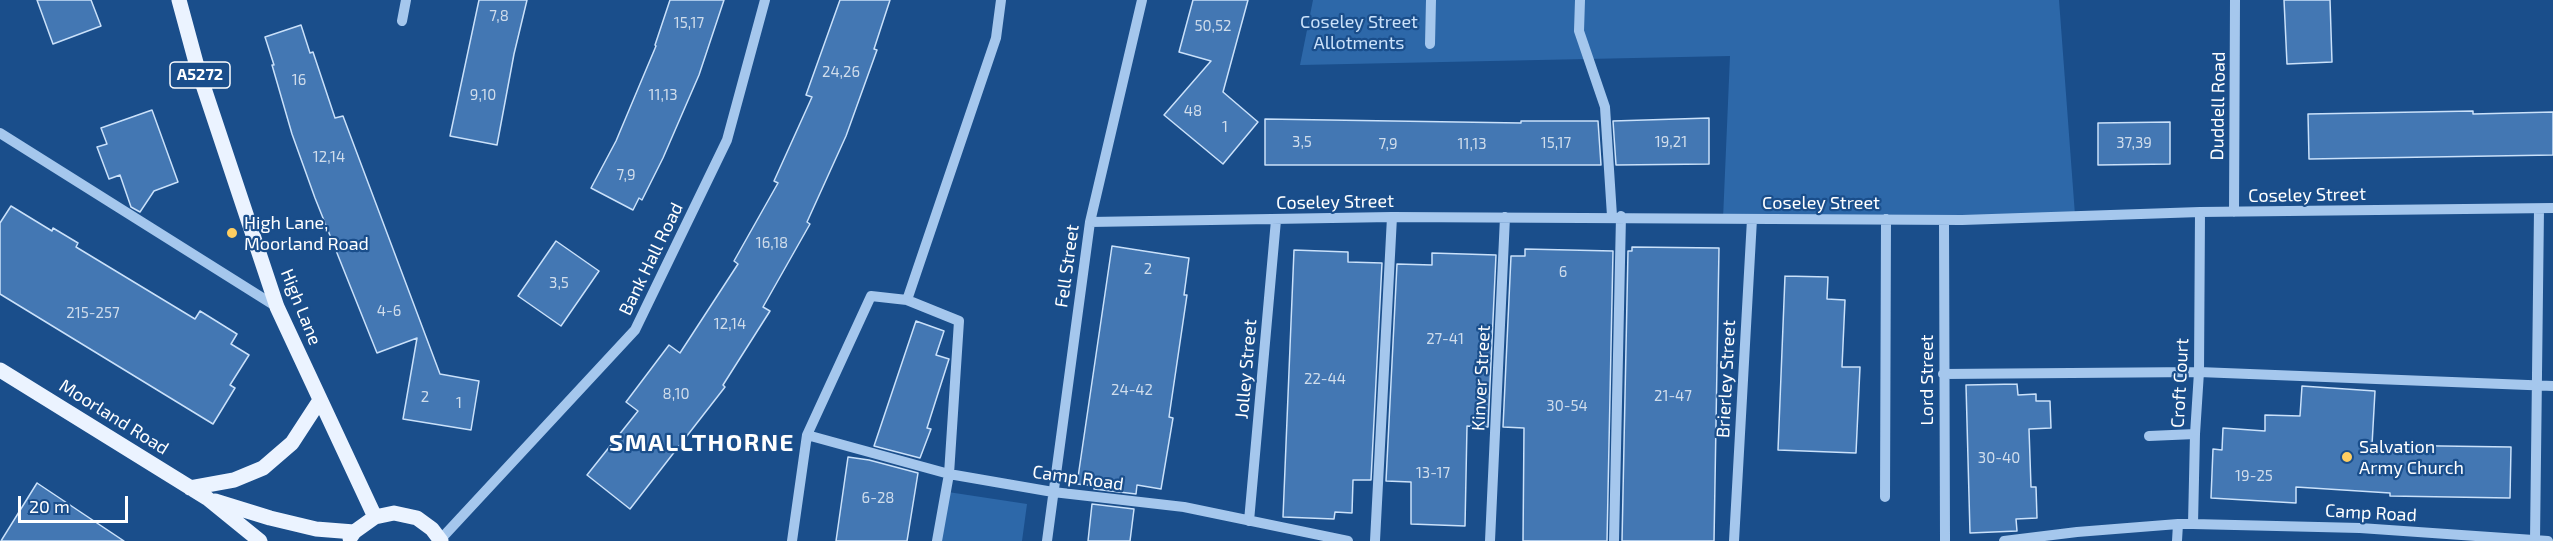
<!DOCTYPE html>
<style>
body{margin:0}
#map{position:relative;width:2553px;height:541px;overflow:hidden;background:#1a4e8b;font-family:"Exo 2",sans-serif}
canvas{display:block}
.scale{position:absolute;left:18px;top:496px;width:110px;height:27px;box-sizing:border-box;border:3px solid #fff;border-top:0;padding-left:8px;font-size:18px;line-height:21px;white-space:nowrap;color:#fff;-webkit-text-stroke:4px #1a4e8b;paint-order:stroke}
</style>
<div id="map">
<canvas width="2553" height="541"></canvas>
<div class="scale">20 m</div>
</div>
<script>
const c = document.querySelector('canvas').getContext('2d');
c.lineJoin = 'round';
function paint(path, color) {
  c.fillStyle = color;
  c.fill(path, 'evenodd');
}
function shape(rows) {
  const path = new Path2D();
  for (const r of rows) {
    path.moveTo(r[0], r[1]);
    for (let i = 2; i < r.length; i += 2) path.lineTo(r[i], r[i + 1]);
  }
  return path;
}
function trace(path, color, width, dash) {
  c.strokeStyle = color;
  c.lineWidth = width;
  c.lineCap = dash ? 'butt' : 'round';
  c.setLineDash(dash || []);
  c.stroke(path);
}
function write(font, color, halo, rows, align = 'center') {
  c.font = font + ' "Exo 2",sans-serif';
  c.lineWidth = 4.5;
  c.setLineDash([]);
  c.textBaseline = 'middle';
  c.strokeStyle = halo;
  c.fillStyle = color;
  for (const [text, x, y, turn = 0] of rows) {
    c.save();
    c.translate(x, y);
    c.rotate((+turn || 0) * Math.PI / 180);
    c.textAlign = isNaN(turn) ? turn : align;
    if (halo) c.strokeText(text, 0, 0);
    c.fillText(text, 0, 0);
    c.restore();
  }
}
paint(shape([
 [1313,0,2059,0,2075,215,1723,219,1730,56,1300,65],
 [948,492,1027,504,1022,541,941,541]
]), '#2d68a9');
const building = shape([
 [37,0,91,0,101,26,53,44,37,0],
 [479,0,527,0,514,54,497,145,450,136,479,0],
 [670,0,724,0,699,75,663,158,642,200,639,198,633,210,591,188,616,141,656,46,655,45,670,0],
 [840,0,890,0,874,49,877,50,846,136,807,222,810,224,763,307,770,311,723,385,725,387,630,509,587,475,638,411,626,402,669,345,680,353,738,264,734,261,778,183,774,181,812,97,806,95,840,0],
 [1193,0,1248,0,1223,92,1258,122,1223,164,1164,115,1211,61,1179,52,1193,0],
 [2284,0,2330,0,2332,62,2287,64,2284,0],
 [301,25,310,53,313,52,335,118,343,116,440,374,479,381,471,430,403,419,417,338,377,353,315,198,292,134,272,65,274,65,265,37,301,25],
 [152,110,178,182,154,191,140,212,131,207,120,175,109,179,97,147,107,144,101,128,152,110],
 [2473,111,2473,114,2553,112,2553,155,2309,159,2308,114,2473,111],
 [1709,118,1709,164,1616,165,1613,121,1709,118],
 [1265,119,1521,123,1521,121,1598,121,1601,165,1265,165,1265,119],
 [2170,122,2170,164,2098,165,2098,123,2170,122],
 [11,206,52,231,53,228,78,243,76,247,195,319,200,311,237,334,231,344,249,355,230,385,235,388,213,424,0,294,0,223,11,206],
 [556,241,599,271,561,326,518,296,556,241],
 [1112,246,1189,258,1184,295,1187,295,1169,417,1173,418,1161,489,1137,485,1136,494,1094,489,1095,486,1077,484,1112,246],
 [1632,247,1719,248,1714,541,1622,541,1628,251,1632,251,1632,247],
 [1525,249,1613,251,1607,541,1523,541,1524,428,1503,427,1511,256,1525,256,1525,249],
 [1294,250,1348,252,1348,262,1382,263,1371,480,1353,480,1352,513,1335,512,1334,519,1283,517,1294,250],
 [1432,253,1496,255,1488,427,1467,426,1465,526,1411,524,1411,482,1386,481,1397,264,1432,265,1432,253],
 [1785,276,1828,277,1827,299,1845,300,1842,367,1860,367,1856,453,1778,450,1785,276],
 [916,321,944,331,936,355,949,359,927,428,931,429,920,458,874,446,916,321],
 [2017,384,2018,395,2036,394,2036,401,2050,401,2051,428,2029,429,2031,487,2036,487,2037,518,2016,519,2017,531,1970,533,1966,385,2017,384],
 [2302,386,2375,391,2372,445,2511,447,2510,498,2390,496,2390,493,2296,487,2296,503,2211,498,2213,449,2222,450,2223,428,2265,431,2265,415,2300,416,2302,386],
 [848,457,869,460,918,473,907,541,836,541,848,457],
 [37,483,124,541,1,541,37,483],
 [1092,504,1134,509,1130,541,1088,541,1092,504]
]);
paint(building, '#4377b3');
trace(building, '#cae1fa', 1.5);
trace(shape([
 [1580,0,1579,31,1605,107,1612,216],
 [402,21,406,0],
 [1430,44,1431,0],
 [0,133,277,307],
 [2234,212,2235,0],
 [1944,220,1945,541],
 [1090,222,1392,217,1962,220,2200,212,2553,208],
 [907,300,959,321,949,474,937,541],
 [1943,374,2199,372,2553,386],
 [807,435,949,474,1053,492,1184,507,1348,541],
 [2149,436,2195,434],
 [1885,497,1886,219],
 [1249,521,1276,220],
 [2193,524,2360,528,2548,541],
 [440,540,635,330,727,140,765,0],
 [2535,540,2539,209],
 [792,541,807,435,871,296,907,300,996,38,1001,0],
 [1047,541,1090,222,1142,0],
 [1375,541,1392,217],
 [1490,541,1505,217],
 [1614,541,1621,216],
 [1734,541,1752,219],
 [2004,541,2077,532,2178,524],
 [2177,541,2178,524,2193,524,2195,434,2199,372,2200,212]
]), '#a5c7ed', 10);
trace(shape([
 [179,0,198,70,277,307,375,517],
 [0,370,207,498,260,541],
 [190,488,234,480,263,468,292,443,320,400],
 [215,501,270,518,316,529,354,532],
 [350,538,354,532,375,517,394,513,417,518,432,529,441,541]
]), '#ebf3ff', 15);
for (const [x, y, r, color] of [
 [232,233,6,"#ffce61"],
 [2347,457,6,"#ffce61"]
]) {
  const dot = new Path2D();
  dot.arc(x, y, r, 0, 2 * Math.PI);
  c.fillStyle = color;
  c.fill(dot);
  trace(dot, '#1a4e8b', 2);
}
write('15px', '#d0ddec', null, [
 ["7,8",499,16],
 ["15,17",689,23],
 ["50,52",1213,26],
 ["24,26",841,72],
 ["16",299,80],
 ["9,10",483,95],
 ["11,13",663,95],
 ["48",1193,111],
 ["1",1225,127],
 ["3,5",1302,142],
 ["19,21",1671,142],
 ["15,17",1556,143],
 ["37,39",2134,143],
 ["7,9",1388,144],
 ["11,13",1472,144],
 ["12,14",329,157],
 ["7,9",626,175],
 ["16,18",772,243],
 ["2",1148,269],
 ["6",1563,272],
 ["3,5",559,283],
 ["4-6",389,311],
 ["215-257",93,313],
 ["12,14",730,324],
 ["27-41",1445,339],
 ["22-44",1325,379],
 ["24-42",1132,390],
 ["8,10",676,394],
 ["21-47",1673,396],
 ["2",425,397],
 ["1",459,403],
 ["30-54",1567,406],
 ["30-40",1999,458],
 ["13-17",1433,473],
 ["19-25",2254,476],
 ["6-28",878,498]
]);
for (const [x, y, w] of [
 [200,75,60]
]) {
  const box = new Path2D();
  box.roundRect(x - w / 2, y - 13, w, 26, 4.5);
  c.fillStyle = '#1a4e8b';
  c.fill(box);
  trace(box, '#fff', 1.5);
}
write('bold 16px', '#fff', null, [
 ["A5272",200,75]
]);
write('18px', '#cae1fa', '#1a4e8b', [
 ["Coseley Street",1359,22],
 ["Allotments",1359,43]
]);
write('18px', '#fff', '#1a4e8b', [
 ["Duddell Road",2218,106,-89],
 ["Coseley Street",2307,195,-1],
 ["Coseley Street",1335,202,-1],
 ["Coseley Street",1821,203],
 ["Bank Hall Road",651,259,-64],
 ["Fell Street",1067,266,-82],
 ["High Lane",301,307,68],
 ["Jolley Street",1246,369,-85],
 ["Kinver Street",1481,378,-87],
 ["Brierley Street",1726,379,-87],
 ["Lord Street",1927,380,-90],
 ["Croft Court",2180,383,-87],
 ["Moorland Road",114,417,32],
 ["Camp Road",1078,478,8],
 ["Camp Road",2371,513,3]
]);
write('18px', '#fff', '#1a4e8b', [
 ["High Lane,",244,223],
 ["Moorland Road",244,244],
 ["Salvation",2359,447],
 ["Army Church",2359,468]
], 'left');
c.letterSpacing = '1.5px';
write('bold 24px', '#fff', '#1a4e8b', [
 ["SMALLTHORNE",702,443]
]);
c.letterSpacing = '0px';
</script>
